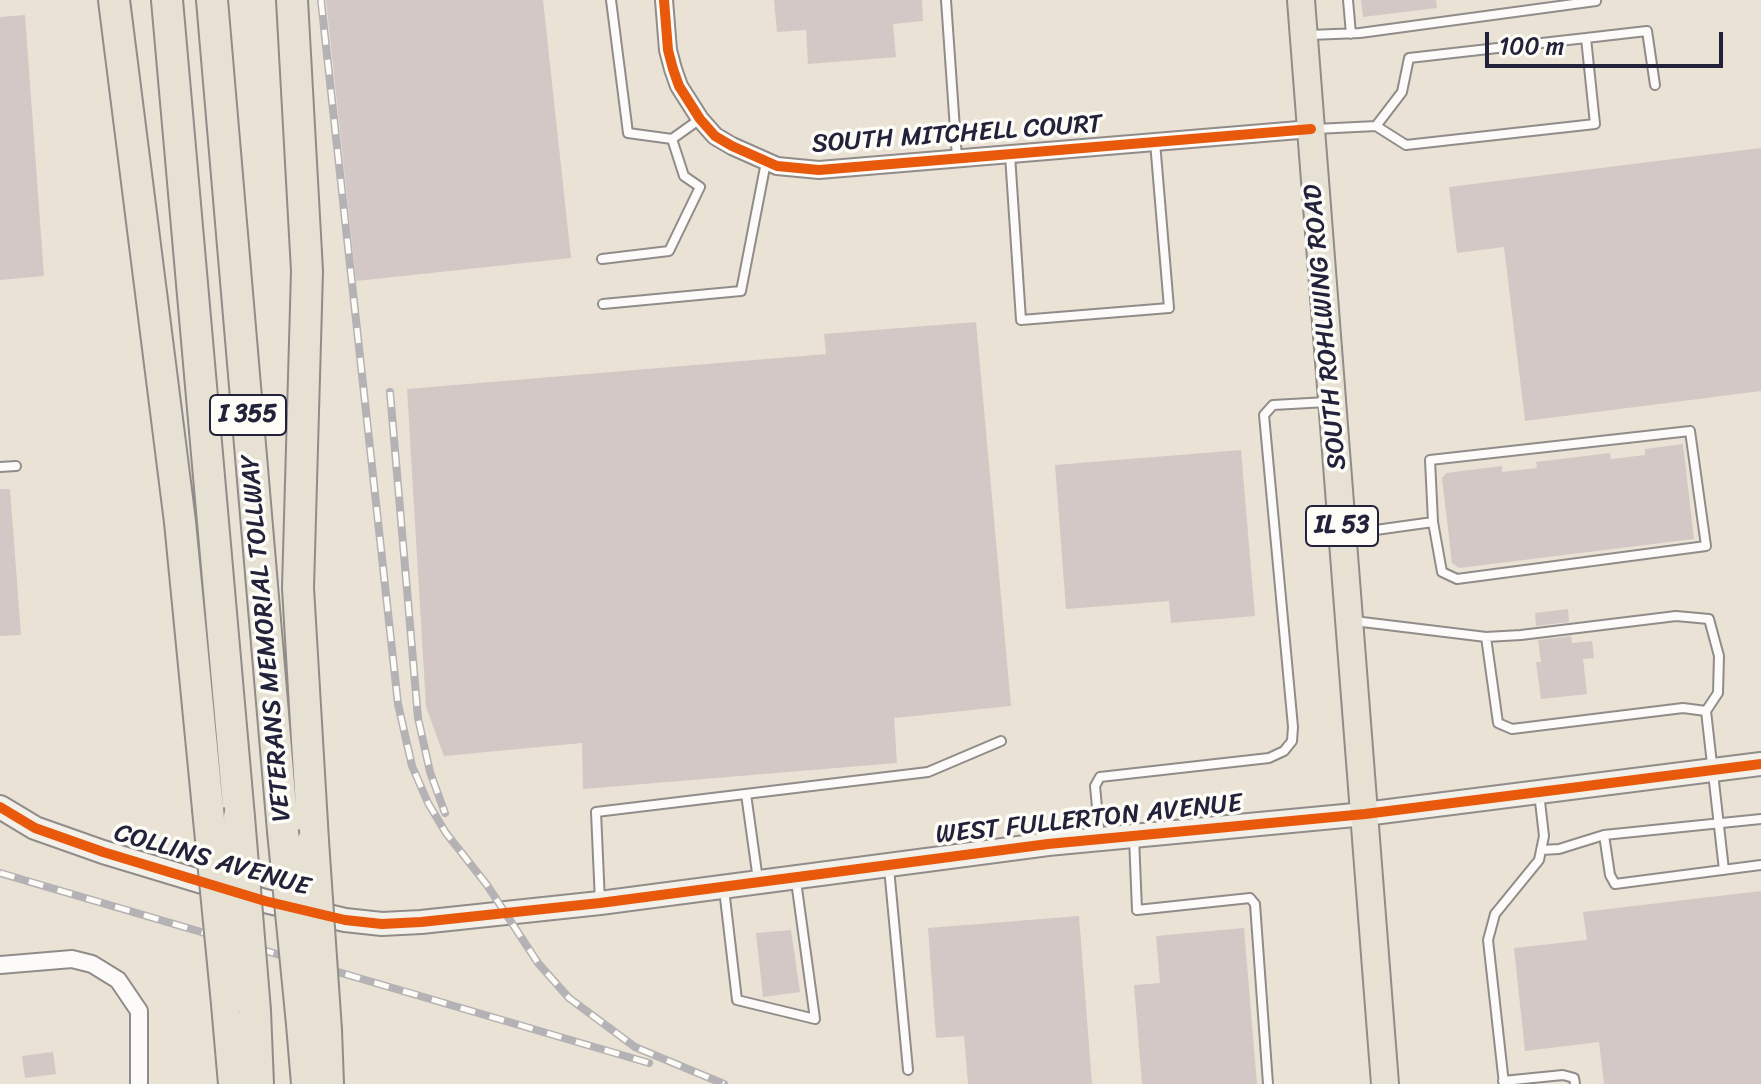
<!DOCTYPE html>
<style>
body{margin:0}
#map{position:relative;width:1761px;height:1084px;overflow:hidden;background:#eae2d4;font-family:Sriracha,sans-serif}
canvas{display:block}
.scale{position:absolute;left:1485px;top:32px;width:238px;height:36px;box-sizing:border-box;border:4px solid #22223b;border-top:0;padding-left:10px;font-size:24px;line-height:28px;white-space:nowrap;color:#22223b;-webkit-text-stroke:6px #fdfcf7;paint-order:stroke}
</style>
<div id="map">
<canvas width="1761" height="1084"></canvas>
<div class="scale">100 m</div>
</div>
<script>
const c = document.querySelector('canvas').getContext('2d');
c.lineJoin = 'round';
function paint(path, color) {
  c.fillStyle = color;
  c.fill(path, 'evenodd');
}
function shape(rows) {
  const path = new Path2D();
  for (const r of rows) {
    path.moveTo(r[0], r[1]);
    for (let i = 2; i < r.length; i += 2) path.lineTo(r[i], r[i + 1]);
  }
  return path;
}
function trace(path, color, width, dash) {
  c.strokeStyle = color;
  c.lineWidth = width;
  c.lineCap = dash ? 'butt' : 'round';
  c.setLineDash(dash || []);
  c.stroke(path);
}
function write(font, color, halo, rows, align = 'center') {
  c.font = font + ' Sriracha,sans-serif';
  c.lineWidth = 7;
  c.setLineDash([]);
  c.textBaseline = 'middle';
  c.strokeStyle = halo;
  c.fillStyle = color;
  for (const [text, x, y, turn = 0] of rows) {
    c.save();
    c.translate(x, y);
    c.rotate((+turn || 0) * Math.PI / 180);
    c.textAlign = isNaN(turn) ? turn : align;
    if (halo) c.strokeText(text, 0, 0);
    c.fillText(text, 0, 0);
    c.restore();
  }
}
paint(shape([
 [326,0,543,0,571,258,356,281],
 [774,0,922,0,923,21,893,24,896,57,808,64,806,30,777,32],
 [1361,0,1436,0,1437,8,1363,17],
 [25,15,44,276,0,280,0,17],
 [1761,148,1761,391,1525,421,1504,247,1457,253,1449,187],
 [976,322,1011,706,894,718,897,763,583,789,582,743,444,756,426,707,407,389,826,354,824,334],
 [1683,444,1694,539,1459,568,1452,563,1442,478,1446,473,1502,466,1502,472,1537,468,1536,462,1610,453,1611,459,1645,455,1645,449],
 [1241,450,1255,616,1171,623,1169,601,1066,609,1055,465],
 [0,489,10,489,21,635,0,636],
 [1568,609,1569,622,1536,626,1535,613],
 [1571,636,1572,643,1592,641,1594,658,1583,659,1587,694,1541,699,1536,662,1541,662,1538,640],
 [1761,891,1761,1084,1604,1084,1599,1042,1525,1051,1514,948,1587,940,1583,912],
 [1079,916,1092,1084,968,1084,964,1036,936,1038,928,928],
 [1244,928,1257,1084,1142,1084,1134,985,1160,983,1156,936],
 [791,930,800,992,763,997,756,933],
 [53,1052,56,1074,25,1078,22,1056]
]), '#d4c8c6');
const lane = shape([
 [611,0,628,133,672,139],
 [946,0,957,158],
 [1348,0,1351,34],
 [1309,35,1360,33,1596,1],
 [1586,38,1647,31,1655,85],
 [1316,129,1376,126,1402,92,1409,58,1586,38,1595,124,1406,145,1376,126],
 [1010,155,1021,320,1169,308,1155,142],
 [602,259,669,251,700,187,684,176,672,139,700,119],
 [603,304,741,291,766,162],
 [1690,431,1706,546,1457,579,1442,572,1433,522,1430,460,1690,431],
 [0,467,16,466],
 [1347,534,1433,522],
 [1354,621,1486,637,1521,635,1676,616,1709,619,1719,656,1718,693,1706,711,1724,870],
 [1486,637,1498,723,1512,729,1683,708,1706,711],
 [746,794,758,880],
 [1604,835,1610,875,1615,884,1761,865],
 [1134,837,1137,910,1250,898,1255,904,1268,1084],
 [1100,839,1095,786,1100,777,1269,758,1284,751,1292,741,1293,727,1264,415,1273,405,1327,402],
 [1541,850,1559,849,1604,835,1761,819],
 [889,868,908,1070],
 [724,889,737,1000,815,1019,796,881],
 [600,902,596,812,928,772,1001,741],
 [1503,1081,1563,1075,1574,1078,1575,1084],
 [1504,1084,1488,940,1495,914,1539,860,1544,836,1539,793]
]);
const street = shape([
 [664,0,668,50,673,69,679,86,700,119,715,136,732,146,777,166,819,170,1311,129],
 [0,965,72,959,92,964,118,980,139,1011,139,1084]
]);
const secondary = shape([
 [0,807,35,828,103,852,265,901,345,920,382,924,421,922,600,903,1048,844,1365,814,1761,764]
]);
const primary = shape([
 [1301,0,1385,1084]
]);
const highway = shape([
 [114,0,180,522,208,809],
 [167,0,239,817],
 [212,0,283,831],
 [292,0,307,271,298,588,313,841],
 [227,1004,234,1084],
 [255,1011,258,1084],
 [302,1024,307,1084],
 [326,1030,328,1084]
]);
trace(lane, '#908c89', 12);
trace(street, '#908c89', 20);
trace(secondary, '#908c89', 26);
trace(primary, '#908c89', 30);
trace(highway, '#908c89', 34);
trace(lane, '#fcfbf9', 8);
trace(street, '#fcfbf9', 16);
trace(secondary, '#f3f0ea', 22);
trace(primary, '#e7e1d4', 26);
trace(highway, '#e7e1d4', 30);
const rail = shape([
 [321,0,398,704,412,766,428,803,446,833,487,885,538,963,569,998,635,1047,724,1084],
 [390,392,418,718,430,772,445,813],
 [0,873,649,1063]
]);
trace(rail, '#b4b2b4', 8);
trace(rail, '#fdfcf7', 5, [15]);
const highwayBridge = shape([
 [208,809,227,1004],
 [239,817,255,1011],
 [283,831,302,1024],
 [313,841,326,1030]
]);
trace(highwayBridge, '#908c89', 34, []);
trace(highwayBridge, '#e7e1d4', 30);
trace(shape([
 [664,0,668,50,673,69,679,86,700,119,715,136,732,146,777,166,819,170,1311,129],
 [0,807,35,828,103,852,265,901,345,920,382,924,421,922,600,903,1048,844,1365,814,1761,764]
]), '#e8590c', 10);
for (const [x, y, w] of [
 [248,415,76],
 [1342,526,72]
]) {
  const box = new Path2D();
  box.roundRect(x - w / 2, y - 20, w, 40, 6);
  c.fillStyle = '#fdfcf7';
  c.fill(box);
  trace(box, '#22223b', 2);
}
write('bold 24px', '#22223b', null, [
 ["I 355",248,415],
 ["IL 53",1342,526]
]);
write('26px', '#22223b', '#fdfcf7', [
 ["SOUTH MITCHELL COURT",957,135,-4],
 ["SOUTH ROHLWING ROAD",1326,327,-95],
 ["VETERANS MEMORIAL TOLLWAY",267,638,-95],
 ["WEST FULLERTON AVENUE",1089,820,-6],
 ["COLLINS AVENUE",212,861,16]
]);
</script>
